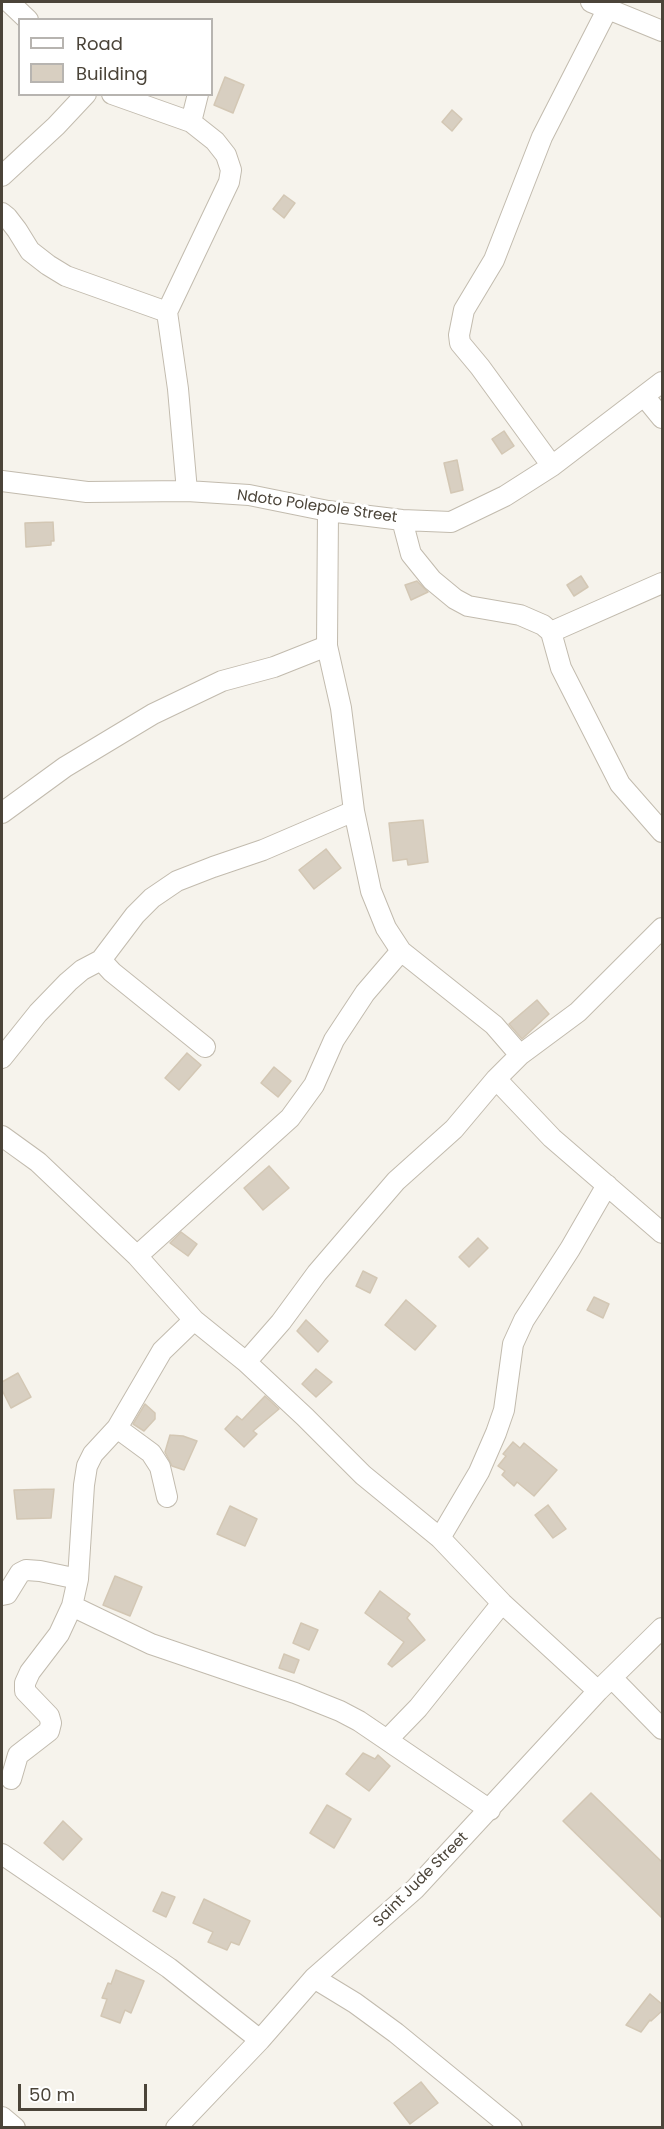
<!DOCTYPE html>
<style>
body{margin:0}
#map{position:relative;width:664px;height:2129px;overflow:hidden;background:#f6f3ec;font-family:Poppins,sans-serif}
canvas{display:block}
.frame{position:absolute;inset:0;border:3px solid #4b4439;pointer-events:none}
.legend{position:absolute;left:18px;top:18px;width:195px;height:78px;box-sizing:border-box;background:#fff;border:2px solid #b7b4b0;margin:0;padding:8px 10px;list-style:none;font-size:18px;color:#4b4439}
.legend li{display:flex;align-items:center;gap:12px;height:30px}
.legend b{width:30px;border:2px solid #b7b4b0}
.scale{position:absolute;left:18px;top:2084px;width:129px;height:27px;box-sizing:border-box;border:3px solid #4b4439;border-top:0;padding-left:8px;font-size:18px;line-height:21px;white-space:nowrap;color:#4b4439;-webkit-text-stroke:4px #fff;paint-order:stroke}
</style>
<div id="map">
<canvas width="664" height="2129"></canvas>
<div class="frame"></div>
<ul class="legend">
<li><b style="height:8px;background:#fff"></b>Road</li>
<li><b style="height:16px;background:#d8cfc1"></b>Building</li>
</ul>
<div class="scale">50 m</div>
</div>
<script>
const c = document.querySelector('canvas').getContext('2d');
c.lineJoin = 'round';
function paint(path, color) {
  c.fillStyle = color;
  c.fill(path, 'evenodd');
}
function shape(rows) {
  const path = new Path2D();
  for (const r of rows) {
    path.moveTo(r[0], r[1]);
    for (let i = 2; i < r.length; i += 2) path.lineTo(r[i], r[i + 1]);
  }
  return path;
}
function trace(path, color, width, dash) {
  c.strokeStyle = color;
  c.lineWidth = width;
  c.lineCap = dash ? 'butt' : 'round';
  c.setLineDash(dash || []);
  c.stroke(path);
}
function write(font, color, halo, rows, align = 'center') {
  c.font = font + ' Poppins,sans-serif';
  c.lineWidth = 6;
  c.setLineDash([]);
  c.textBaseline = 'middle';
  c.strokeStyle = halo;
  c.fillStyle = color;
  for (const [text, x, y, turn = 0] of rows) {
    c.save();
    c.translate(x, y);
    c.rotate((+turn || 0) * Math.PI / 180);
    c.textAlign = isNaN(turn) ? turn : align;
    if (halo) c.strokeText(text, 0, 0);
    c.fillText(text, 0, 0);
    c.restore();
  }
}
const building = shape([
 [225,77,244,85,233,113,214,105,225,77],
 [452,110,462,119,452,131,442,122,452,110],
 [284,195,295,203,284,218,273,209,284,195],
 [504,431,514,446,502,454,492,439,504,431],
 [457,460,463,490,451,493,444,463,457,460],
 [53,522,54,541,51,541,51,545,26,547,25,523,53,522],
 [581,576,588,587,574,596,567,585,581,576],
 [417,581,428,592,411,600,405,585,417,581],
 [423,820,428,862,408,865,407,859,393,861,389,823,423,820],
 [326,849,341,868,314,889,299,870,326,849],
 [537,1000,549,1014,522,1039,509,1024,537,1000],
 [187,1053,201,1065,179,1090,165,1078,187,1053],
 [274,1067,291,1081,278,1097,261,1083,274,1067],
 [269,1166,289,1188,263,1210,244,1188,269,1166],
 [181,1232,197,1244,188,1256,170,1243,181,1232],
 [478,1238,488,1248,469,1267,459,1257,478,1238],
 [363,1271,377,1278,370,1293,356,1286,363,1271],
 [594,1297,609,1304,603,1318,587,1310,594,1297],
 [406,1300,436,1326,415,1350,385,1325,406,1300],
 [306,1320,328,1341,318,1352,297,1331,306,1320],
 [316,1369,332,1382,316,1397,302,1384,316,1369],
 [18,1373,31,1397,11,1408,2,1390,2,1382,18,1373],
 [265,1396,279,1409,253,1431,257,1434,244,1447,225,1429,237,1416,242,1420,265,1396],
 [145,1404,155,1413,155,1419,144,1431,133,1424,145,1404],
 [170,1435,183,1436,197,1441,184,1470,172,1466,165,1452,170,1435],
 [513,1442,520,1448,524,1443,557,1470,534,1496,517,1482,514,1486,502,1475,505,1471,498,1466,506,1456,503,1454,513,1442],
 [54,1489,51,1518,17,1519,14,1490,54,1489],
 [548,1505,566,1529,553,1538,535,1515,548,1505],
 [230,1506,257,1519,245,1546,217,1534,230,1506],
 [115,1576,142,1587,130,1616,103,1605,115,1576],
 [380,1591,410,1614,407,1618,425,1640,392,1667,388,1664,404,1642,365,1613,380,1591],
 [301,1623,318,1630,309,1650,293,1643,301,1623],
 [284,1654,299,1660,294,1673,279,1668,284,1654],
 [363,1753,375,1759,378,1755,390,1766,369,1791,346,1774,363,1753],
 [591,1793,663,1863,663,1919,563,1821,591,1793],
 [327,1805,351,1819,334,1848,310,1833,327,1805],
 [63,1821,82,1839,63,1860,44,1843,63,1821],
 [162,1892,175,1897,166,1917,153,1911,162,1892],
 [204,1899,250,1921,239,1945,231,1942,227,1950,208,1942,213,1932,193,1923,204,1899],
 [116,1970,144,1981,131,2013,125,2010,120,2023,101,2016,107,1999,102,1998,108,1983,111,1984,116,1970],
 [650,1994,663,2005,663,2010,651,2021,650,2020,641,2032,626,2025,650,1994],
 [421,2082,438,2103,410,2124,394,2103,421,2082]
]);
paint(building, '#d8cfc1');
trace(building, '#d3c7b4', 1.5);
const minor = shape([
 [9,2,28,20],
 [591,2,662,31],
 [112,94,191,122,215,141,226,155,231,170,229,182,167,312,178,389,187,491],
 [191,122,198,94],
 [2,176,56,126,86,94],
 [2,213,7,217,17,230,30,251,48,265,66,276,167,312],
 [644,396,662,418],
 [552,466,480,367,460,343,459,335,464,310,494,260,542,137,607,10],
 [2,481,87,492,187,491,249,495,328,511,402,520,451,522,505,496,552,466,662,382],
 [328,511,327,646,341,708,354,811,371,891,386,928,401,951,494,1025,520,1055],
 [402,520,411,554,432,580,455,599,468,606,520,615,543,625,551,632,561,668,620,784,662,832],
 [551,632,662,583],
 [2,813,65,767,153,714,222,681,274,667,327,646],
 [101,960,112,972,205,1047],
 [2,1058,38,1013,68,982,82,970,101,960,135,915,152,898,177,881,213,867,263,850,354,811],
 [496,1079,552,1138,662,1233],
 [2,1136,38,1162,137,1256,194,1320,246,1362,305,1417,363,1475,440,1538,502,1603,598,1691],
 [137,1256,290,1118,314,1085,334,1040,365,993,401,951],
 [246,1362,281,1322,317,1273,396,1181,454,1129,496,1079,520,1055,578,1012,662,928],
 [117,1428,151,1453,160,1467,167,1497],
 [440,1538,479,1472,496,1433,504,1410,513,1344,524,1320,570,1249,607,1185],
 [2,1595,7,1594,20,1573,26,1570,40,1571,78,1579],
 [72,1606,151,1644,295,1693,340,1711,359,1721,490,1810],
 [612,1678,662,1729],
 [387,1740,418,1708,502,1603],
 [11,1779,18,1755,49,1731,51,1723,49,1716,25,1691,25,1683,30,1672,59,1634,72,1606,78,1579,84,1485,87,1466,93,1454,117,1428,162,1351,194,1320],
 [2,1854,169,1968,260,2040],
 [314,1978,355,2003,396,2033,512,2128],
 [2,2117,15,2128],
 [176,2128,260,2040,314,1978,415,1889,598,1691,662,1628]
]);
trace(minor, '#c2bbae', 22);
trace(minor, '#fff', 20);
write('15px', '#4b4439', '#fff', [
 ["Ndoto Polepole Street",317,507,8],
 ["Saint Jude Street",421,1880,-45]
]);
</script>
